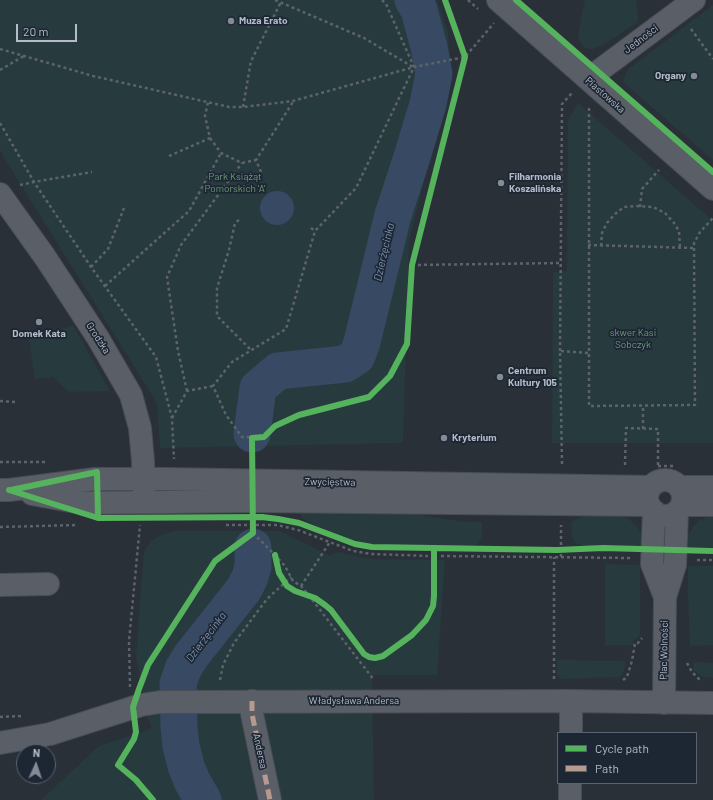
<!DOCTYPE html>
<meta charset="utf-8">
<style>
body{margin:0}
#map{position:relative;width:713px;height:800px;overflow:hidden;background:#2a3038;font-family:Barlow,sans-serif}
canvas{display:block}
.legend{position:absolute;left:557px;top:732px;width:140px;height:52px;box-sizing:border-box;background:#1d2633;border:1px solid #59626f;margin:0;padding:5px 7px;list-style:none;font-size:12px;color:#b4bcc9}
.legend li{display:flex;align-items:center;gap:8px;height:20px}
.legend b{width:20px;border:1px solid #59626f}
.north{position:absolute;left:16px;top:744px;width:40px;height:40px;box-sizing:border-box;background:#1d2633;border:1px solid #59626f;border-radius:50%;rotate:3deg;font-size:11px;font-weight:700;line-height:16px;text-align:center;color:#b4bcc9}
.north::after{content:'';display:block;margin:auto;width:14px;height:18px;background:#848b96;clip-path:polygon(50% 0,100% 100%,50% 72%,0 100%)}
.scale{position:absolute;left:16px;top:24px;width:61px;height:18px;box-sizing:border-box;border:2px solid #b4bcc9;border-top:0;padding-left:5px;font-size:12px;line-height:14px;white-space:nowrap;color:#b4bcc9;-webkit-text-stroke:3px #1d2633;paint-order:stroke}
</style>
<div id="map">
<canvas width="713" height="800"></canvas>
<ul class="legend">
<li><b style="height:5px;background:#56b35d"></b>Cycle path</li>
<li><b style="height:5px;background:#b69a8f"></b>Path</li>
</ul>
<div class="north">N</div>
<div class="scale">20 m</div>
</div>
<script>
const c = document.querySelector('canvas').getContext('2d');
c.lineJoin = 'round';
function paint(path, color) {
  c.fillStyle = color;
  c.fill(path, 'evenodd');
}
function shape(rows) {
  const path = new Path2D();
  for (const r of rows) {
    if (r.length === 3) {
      path.moveTo(r[0] + r[2], r[1]);
      path.arc(r[0], r[1], r[2], 0, 2 * Math.PI);
      continue;
    }
    path.moveTo(r[0], r[1]);
    for (let i = 2; i < r.length; i += 2) path.lineTo(r[i], r[i + 1]);
  }
  return path;
}
function trace(path, color, width, dash) {
  c.strokeStyle = color;
  c.lineWidth = width;
  c.lineCap = dash ? 'butt' : 'round';
  c.setLineDash(dash || []);
  c.stroke(path);
}
function write(font, color, halo, rows, align = 'center') {
  c.font = font + ' Barlow,sans-serif';
  c.lineWidth = 3.5;
  c.setLineDash([]);
  c.textBaseline = 'middle';
  c.strokeStyle = halo;
  c.fillStyle = color;
  for (const [text, x, y, turn = 0] of rows) {
    c.save();
    c.translate(x, y);
    c.rotate((+turn || 0) * Math.PI / 180);
    c.textAlign = isNaN(turn) ? turn : align;
    if (halo) c.strokeText(text, 0, 0);
    c.fillText(text, 0, 0);
    c.restore();
  }
}
paint(shape([
 [0,0,437,0,448,32,451,73,409,241,403,443,160,448,157,403,0,151],
 [585,0,636,0,638,15,638,22,603,45,591,49,586,48,582,45,579,40,578,34],
 [713,5,713,160,623,82,626,72,631,67],
 [578,103,703,212,713,222,713,443,552,443,553,272,567,271,568,120],
 [73,325,110,391,69,392,53,377,35,379,29,339,56,331],
 [299,510,394,511,464,522,482,522,482,537,478,543,472,546,372,544,349,539,312,524,302,518],
 [586,515,623,516,629,519,638,528,642,534,645,546,584,546,577,544,574,542,572,537,571,522],
 [713,515,713,547,684,547,686,538,693,527,700,520],
 [176,531,279,531,331,556,333,554,338,552,365,558,376,559,445,560,437,675,372,675,374,800,41,800,99,746,151,729,151,725,147,716,136,656,144,552,151,541,158,537,163,534],
 [605,564,638,565,640,566,640,632,639,637,633,640,633,645,605,645],
 [689,566,713,566,713,645,690,646,688,596,688,568],
 [557,660,625,661,625,667,622,675,618,677,561,679,557,676],
 [694,662,713,663,713,678,701,676,693,670]
]), '#273a3e');
paint(shape([
 [277,208,17]
]), '#384963');
trace(shape([
 [252,434,258,388,278,371,345,364,357,356,362,342,393,215,412,157,428,104,434,74,429,47,419,10,413,0],
 [203,800,192,781,186,766,181,746,179,727,178,684,183,669,191,656,244,589,250,577,253,566,253,547]
]), '#384963', 37);
const minor = shape([
 [498,0,713,189],
 [588,79,694,0],
 [0,194,45,257,98,338,131,395,140,428,143,461,144,494],
 [665,498,18],
 [680,487,713,487],
 [0,490,9,490,95,479,165,479,651,487],
 [32,494,82,503,255,501,649,505],
 [682,505,713,505],
 [654,511,652,564,665,597],
 [0,585,48,584],
 [252,701,252,714,270,800],
 [664,703,665,597,675,565,677,512],
 [571,733,571,701],
 [0,743,50,734,141,705,160,702,571,701,713,703],
 [570,800,570,783]
]);
trace(minor, '#484c53', 24);
trace(shape([
 [275,0,364,38,413,67],
 [382,0,386,4,414,67,356,188,315,231,286,329,232,362,213,386,226,415,242,437,264,437,275,426,299,415,369,397,390,376,407,344,412,265,465,57,445,0],
 [468,0,478,9],
 [691,29,713,59],
 [0,49,93,76,229,107,243,107,293,101,414,67,465,57,494,23],
 [0,70,24,56],
 [243,107,251,61,281,2],
 [589,108,589,406,695,405,694,243,700,232,713,218],
 [0,123,34,182,91,267,156,357,172,418,174,459],
 [210,138,221,153,242,163,256,160],
 [169,156,210,138,205,116,208,102],
 [261,172,256,160,293,102],
 [20,185,34,182,92,172],
 [640,207,642,189,659,170],
 [239,220,235,223,229,250,217,288,217,316,251,350],
 [311,228,315,231],
 [588,245,694,248],
 [601,246,602,233,607,223,615,214,624,207,637,206,653,207,665,213,674,223,679,231,680,248],
 [412,265,562,263],
 [91,267,108,249,124,208],
 [105,286,189,211,221,153],
 [560,351,562,104,572,93],
 [187,391,178,351,167,277,181,245,242,163],
 [0,401,15,402],
 [172,418,187,391,213,386],
 [643,429,643,406],
 [0,462,45,462],
 [562,464,560,351,589,353],
 [625,465,626,428,658,429,658,466],
 [658,466,673,466],
 [226,525,277,525,298,530,353,551,372,554,428,556],
 [0,527,77,525],
 [253,533,275,555,285,566,293,581,301,586,307,593,374,680],
 [441,556,632,558],
 [561,557,561,525],
 [697,560,713,560],
 [301,586,330,542],
 [687,663,692,672,701,681],
 [554,679,554,557],
 [220,680,223,665,234,643,267,599,291,577],
 [623,680,627,677,632,661,635,643,638,643,642,638],
 [130,687,129,641,140,525],
 [0,717,22,716]
]), '#5d636a', 2.5, [3, 3]);
trace(minor, '#5a5e66', 22);
trace(shape([
 [252,701,252,714,270,800]
]), '#b69a8f', 5, [10, 5]);
trace(shape([
 [516,0,713,172],
 [9,490,98,518,262,517,278,519,299,523,355,544,372,547,557,550,603,548,713,551],
 [11,490,97,472,98,518],
 [275,555,279,573,287,586,295,591,315,598,325,605,331,610,364,654,369,657,375,658,383,656,412,635,426,620,433,606,434,596,434,548],
 [153,800,136,780,118,765,134,739,136,732,133,707,139,689,148,665,215,561,253,533,252,438,264,437,275,426,299,415,369,397,390,376,407,344,412,265,465,57,445,0]
]), '#56b35d', 6);
for (const [x, y, r, color] of [
 [231,21,4,"#848b96"],
 [694,76,4,"#848b96"],
 [501,183,4,"#848b96"],
 [39,322,4,"#848b96"],
 [500,377,4,"#848b96"],
 [444,438,4,"#848b96"]
]) {
  const dot = new Path2D();
  dot.arc(x, y, r, 0, 2 * Math.PI);
  c.fillStyle = color;
  c.fill(dot);
  trace(dot, '#1d2633', 1.5);
}
write('bold 10px', '#b4bcc9', '#1d2633', [
 ["Muza Erato",239,21],
 ["Organy",686,76,"right"],
 ["Filharmonia",509,177],
 ["Koszalińska",509,189],
 ["Domek Kata",39,334,"center"],
 ["Centrum",508,371],
 ["Kultury 105",508,383],
 ["Kryterium",452,438]
], 'left');
write('10px', '#b4bcc9', '#1d2633', [
 ["Jedności",641,39,-37],
 ["Piastowska",605,95,41],
 ["Grodzka",98,338,57],
 ["Zwycięstwa",330,482,1],
 ["Plac Wolności",664,650,-89],
 ["Władysława Andersa",354,701],
 ["Andersa",260,751,78]
]);
write('10px', '#6b9a76', '#1d2633', [
 ["Park Książąt",235,177],
 ["Pomorskich 'A'",235,189],
 ["skwer Kasi",633,333],
 ["Sobczyk",633,345]
]);
write('italic 11px', '#7c92b1', '#1d2633', [
 ["Dzierżęcinka",384,252,-77],
 ["Dzierżęcinka",206,637,-53]
]);
</script>
